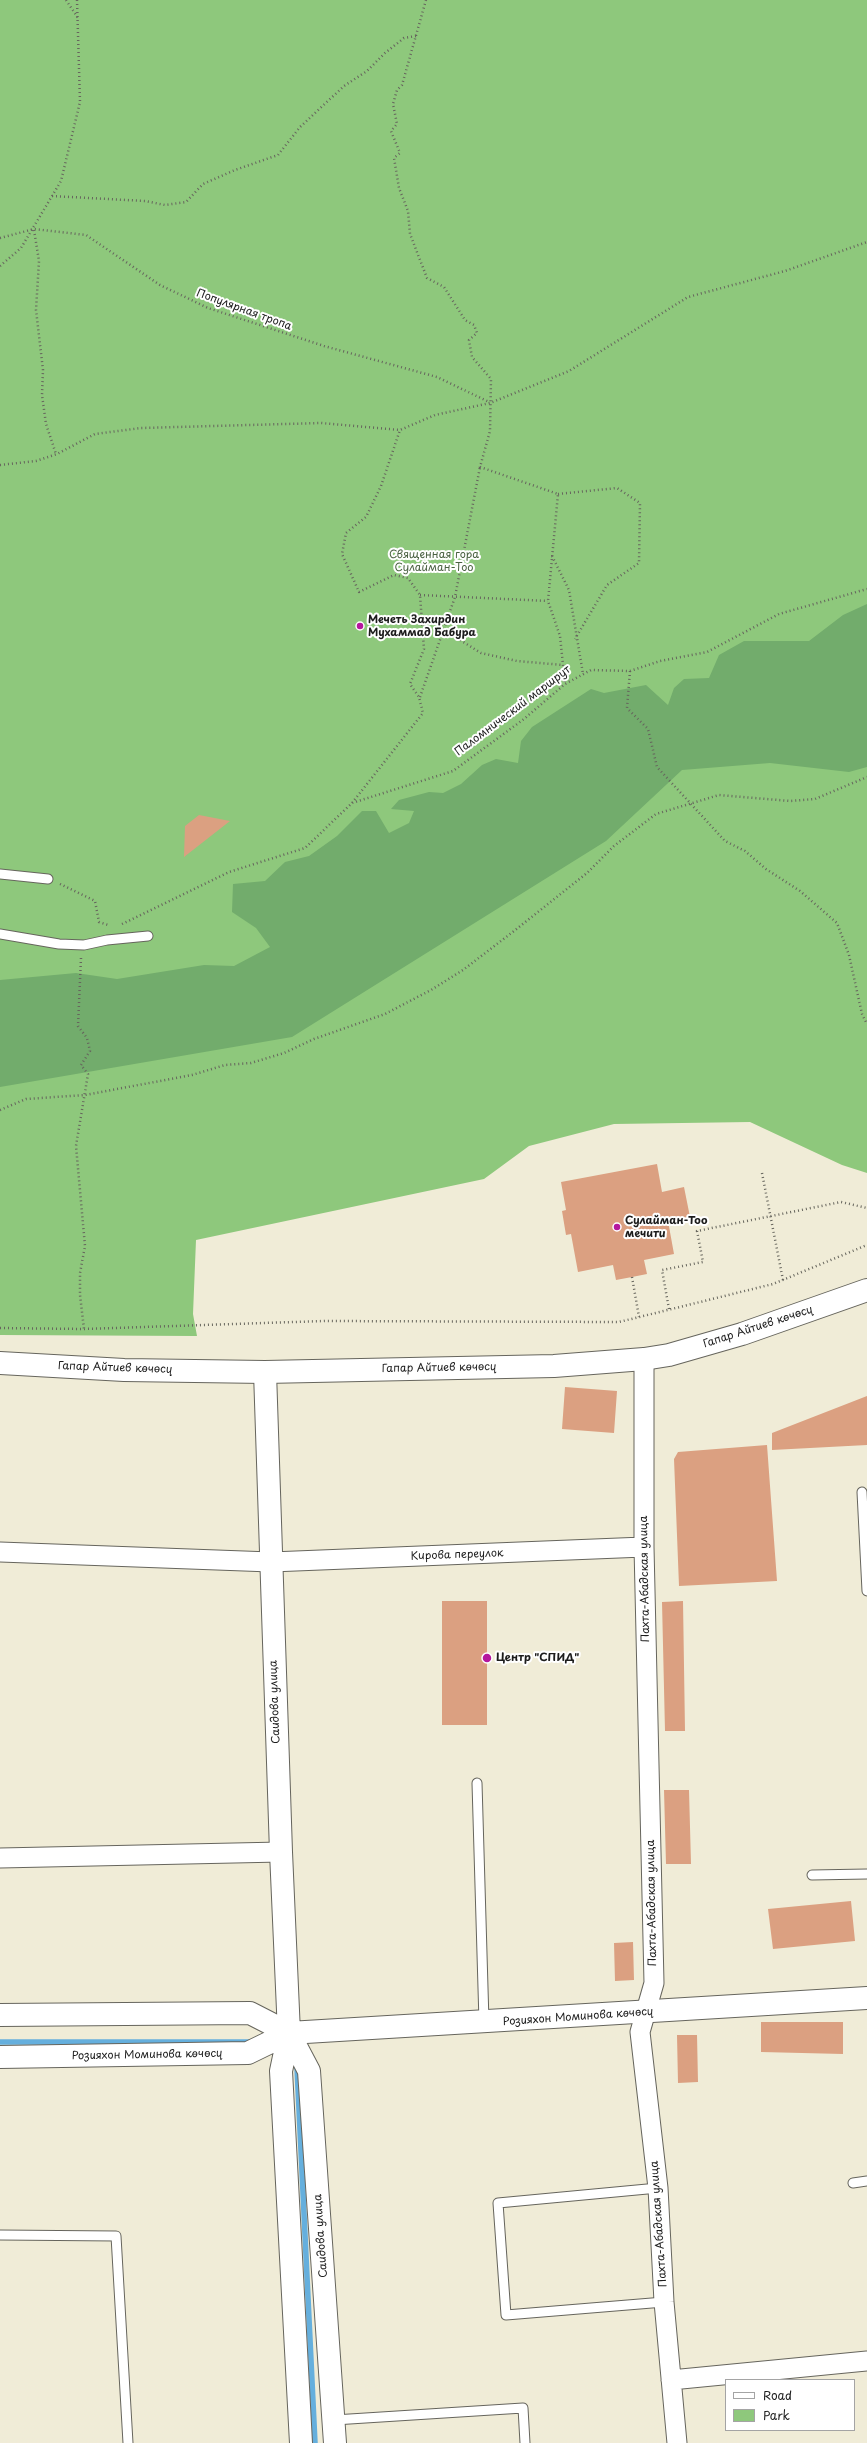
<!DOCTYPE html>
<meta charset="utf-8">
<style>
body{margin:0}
#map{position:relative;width:867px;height:2443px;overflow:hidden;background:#f0ecd7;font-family:"Playpen Sans",sans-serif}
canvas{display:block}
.legend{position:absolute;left:725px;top:2379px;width:130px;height:52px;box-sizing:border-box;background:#fff;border:1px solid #a4a4a4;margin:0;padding:5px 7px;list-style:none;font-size:12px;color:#1c1c1c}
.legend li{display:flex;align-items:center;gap:8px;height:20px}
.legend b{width:20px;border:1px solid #a4a4a4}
</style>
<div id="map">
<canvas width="867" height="2443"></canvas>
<ul class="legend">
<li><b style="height:5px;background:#fff"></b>Road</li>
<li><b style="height:11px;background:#8ec87c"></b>Park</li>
</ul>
</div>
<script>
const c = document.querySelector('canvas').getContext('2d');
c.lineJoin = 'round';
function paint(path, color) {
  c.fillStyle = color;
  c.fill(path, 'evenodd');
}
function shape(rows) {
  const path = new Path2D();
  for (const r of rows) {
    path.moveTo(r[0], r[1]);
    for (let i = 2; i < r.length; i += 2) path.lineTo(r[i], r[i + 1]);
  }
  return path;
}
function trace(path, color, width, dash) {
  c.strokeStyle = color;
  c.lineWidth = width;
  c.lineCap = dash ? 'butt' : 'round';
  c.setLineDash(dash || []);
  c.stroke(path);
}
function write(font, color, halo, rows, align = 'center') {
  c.font = font + ' "Playpen Sans",sans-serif';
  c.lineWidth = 4;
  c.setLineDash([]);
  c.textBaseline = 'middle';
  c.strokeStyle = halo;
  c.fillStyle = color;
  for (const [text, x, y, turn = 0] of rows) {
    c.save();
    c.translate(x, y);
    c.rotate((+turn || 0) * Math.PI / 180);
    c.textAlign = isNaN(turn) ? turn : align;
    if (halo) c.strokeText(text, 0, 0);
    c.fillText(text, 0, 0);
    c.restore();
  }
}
paint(shape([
 [0,0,867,0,867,1173,842,1165,750,1122,614,1124,529,1146,484,1179,196,1240,193,1314,197,1336,0,1335]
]), '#8ec87c');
paint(shape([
 [867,604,867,767,849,772,770,763,682,770,606,841,292,1037,0,1087,0,980,76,973,117,979,204,965,234,966,270,947,256,928,232,912,233,884,265,881,285,862,309,856,337,836,362,811,376,811,389,833,409,823,414,811,391,809,399,800,429,792,443,793,461,784,482,765,496,759,518,763,521,741,532,727,591,689,604,693,646,685,668,705,674,688,684,679,709,678,719,655,744,641,809,641,843,615]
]), '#72ac6c');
trace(shape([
 [0,2042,253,2042],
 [297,2068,315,2443]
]), '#65afdd', 5.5);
paint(shape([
 [199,815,230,821,184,857,185,826],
 [657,1164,662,1192,684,1187,690,1217,668,1221,674,1254,644,1260,647,1274,632,1277,616,1280,613,1265,578,1272,571,1234,566,1235,562,1211,566,1210,561,1182],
 [565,1387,617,1391,614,1433,562,1429],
 [867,1396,867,1445,772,1450,772,1433],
 [767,1445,777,1581,679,1586,674,1459,678,1452],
 [442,1601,487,1601,487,1725,442,1725],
 [683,1601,685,1731,665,1731,662,1602],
 [664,1790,689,1790,691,1864,666,1864],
 [851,1901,855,1941,773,1949,768,1909],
 [633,1942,634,1980,615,1981,614,1943],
 [761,2022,843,2022,843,2054,761,2052],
 [677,2035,697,2035,698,2082,678,2083]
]), '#dba081');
const lane = shape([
 [0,874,48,879],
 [0,934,59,944,84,945,107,940,148,936],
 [862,1492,867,1591],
 [477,1783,484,2022],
 [812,1875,867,1874],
 [853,2183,867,2181],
 [658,2188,498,2203,506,2315,664,2302],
 [0,2235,116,2236,128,2443],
 [334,2420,523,2408,525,2443]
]);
const street = shape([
 [644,1359,644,1547,654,1983,640,2032,658,2188,664,2302,677,2443],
 [0,1552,271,1562,644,1547],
 [0,1858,281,1852],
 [671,2380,867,2361]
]);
const secondary = shape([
 [265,1372,281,1852,289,2033,281,2071,301,2443],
 [0,2015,250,2013,289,2033],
 [289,2033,309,2071,335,2443],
 [0,2057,248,2053,289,2033,867,1998]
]);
const primary = shape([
 [0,1363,124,1370,265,1372,554,1366,644,1359,669,1355,742,1334,867,1290]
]);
trace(lane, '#66655d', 11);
trace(street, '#66655d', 21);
trace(secondary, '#66655d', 24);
trace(primary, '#66655d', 24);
trace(shape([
 [66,0,78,18],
 [426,0,402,85,397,90,393,104,397,124,391,131,400,153,394,158,399,188,408,211,410,234,427,278,444,287,465,320,474,325,477,333,469,340,472,357,491,379,490,431,480,467,558,494,548,601,560,636,565,684],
 [52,196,145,201,165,205,186,202,203,184,235,170,278,155,300,127,344,86,367,71,385,53,404,38,416,36],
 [34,230,39,261,36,310,43,370,42,395,46,424,56,454],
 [0,238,34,229,86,235,160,285,208,308,324,346,437,377,489,402],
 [0,266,21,248,61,181,80,102,77,0],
 [0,465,36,461,57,454,95,434,141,428,321,423,400,430],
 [558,494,617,488,640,503,639,563,607,585,575,639],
 [552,556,569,590,583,674],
 [420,595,548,601],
 [423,629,444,630,481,653,517,661,563,665],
 [630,671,627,708,648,729,657,767,725,841,745,851,766,869,800,891,837,923,849,955,862,1014,867,1024],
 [420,697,455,597,480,467],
 [352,803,423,713,419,697,410,684,424,649,420,595,408,578,394,575,359,592,342,554,346,533,366,517,381,486,400,430,435,415,490,403,569,371,688,297,785,271,867,242],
 [60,884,95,901,99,922,108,925],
 [122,924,229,872,305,848,352,803,453,771,524,719,565,684,591,670,630,671,660,661,707,652,779,614,867,589],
 [81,958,78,1026,87,1038,90,1051,81,1065,88,1074,76,1146,85,1246,80,1273,80,1295,84,1329],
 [0,1110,26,1099,85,1095,192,1075,225,1065,251,1063,284,1053,314,1039,385,1014,431,990,463,970,514,931,587,873,614,846,656,814,719,795,790,801,815,799,867,777],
 [762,1173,783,1280],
 [632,1277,639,1317],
 [669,1309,662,1270,703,1262,697,1231,841,1202,867,1208],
 [0,1328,84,1329,324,1321,619,1322,773,1284,867,1245]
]), '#66655d', 2.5, [1, 3]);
trace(lane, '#fff', 9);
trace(street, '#fff', 19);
trace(secondary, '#fff', 22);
trace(primary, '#fff', 22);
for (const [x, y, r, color] of [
 [360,626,4,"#b5179e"],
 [617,1227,4,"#b5179e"],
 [487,1658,5,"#b5179e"]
]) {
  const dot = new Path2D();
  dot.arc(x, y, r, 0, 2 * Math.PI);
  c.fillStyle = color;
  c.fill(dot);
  trace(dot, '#fff', 1.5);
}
write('11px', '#1c1c1c', '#fff', [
 ["Популярная тропа",244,310,20],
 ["Паломнический маршрут",513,711,-37],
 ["Гапар Айтиев көчөсү",758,1327,-18],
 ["Гапар Айтиев көчөсү",115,1368,2],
 ["Гапар Айтиев көчөсү",439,1368,-1],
 ["Кирова переулок",457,1555,-2],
 ["Пахта-Абадская улица",645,1579,-91],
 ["Саидова улица",275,1702,-92],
 ["Пахта-Абадская улица",652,1903,-91],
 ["Розияхон Моминова көчөсү",578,2017,-4],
 ["Розияхон Моминова көчөсү",147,2055,-1],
 ["Пахта-Абадская улица",659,2224,-94],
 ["Саидова улица",321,2236,-94]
]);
write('11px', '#4a6142', '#fff', [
 ["Священная гора",434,555],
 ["Сулайман-Тоо",434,568]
]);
write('bold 11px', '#1c1c1c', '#fff', [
 ["Мечеть Захирдин",368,620],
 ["Мухаммад Бабура",368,633],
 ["Сулайман-Тоо",625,1221],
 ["мечити",625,1234],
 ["Центр \"СПИД\"",496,1658]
], 'left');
</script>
